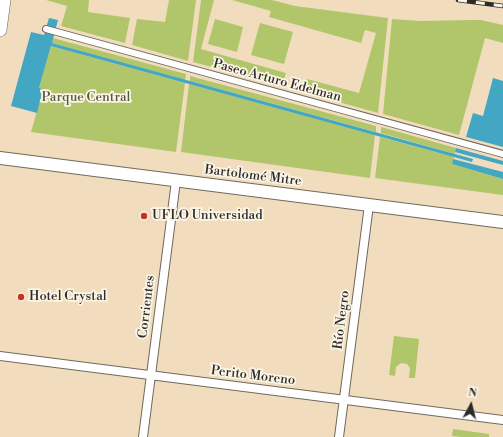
<!DOCTYPE html>
<meta charset="utf-8">
<style>
body{margin:0}
#map{position:relative;width:503px;height:437px;overflow:hidden;background:#f1ddbd;font-family:"Libre Bodoni",serif}
canvas{display:block}
.north{position:absolute;left:451px;top:385px;width:40px;height:40px;-webkit-text-stroke:3px #fcf5e5;paint-order:stroke;rotate:7deg;font-size:11px;font-weight:700;line-height:16px;text-align:center;color:#2b2b2b}
.north::after{content:'';display:block;margin:auto;width:14px;height:18px;background:#2b2b2b;clip-path:polygon(50% 0,100% 100%,50% 72%,0 100%)}
</style>
<div id="map">
<canvas width="503" height="437"></canvas>
<div class="north">N</div>
</div>
<script>
const c = document.querySelector('canvas').getContext('2d');
c.lineJoin = 'round';
function paint(path, color) {
  c.fillStyle = color;
  c.fill(path, 'evenodd');
}
function shape(rows) {
  const path = new Path2D();
  for (const r of rows) {
    path.moveTo(r[0], r[1]);
    for (let i = 2; i < r.length; i += 2) path.lineTo(r[i], r[i + 1]);
  }
  return path;
}
function trace(path, color, width, dash) {
  c.strokeStyle = color;
  c.lineWidth = width;
  c.lineCap = dash ? 'butt' : 'round';
  c.setLineDash(dash || []);
  c.stroke(path);
}
function write(font, color, halo, rows, align = 'center') {
  c.font = font + ' "Libre Bodoni",serif';
  c.lineWidth = 3.5;
  c.setLineDash([]);
  c.textBaseline = 'middle';
  c.strokeStyle = halo;
  c.fillStyle = color;
  for (const [text, x, y, turn = 0] of rows) {
    c.save();
    c.translate(x, y);
    c.rotate((+turn || 0) * Math.PI / 180);
    c.textAlign = isNaN(turn) ? turn : align;
    if (halo) c.strokeText(text, 0, 0);
    c.fillText(text, 0, 0);
    c.restore();
  }
}
paint(shape([
 [46,0,89,0,88,12,130,18,125,43,61,26,67,6],
 [169,0,196,0,188,61,132,45,137,19,165,22],
 [201,0,214,0,201,49,286,73,282,86,193,62],
 [232,0,272,0,295,6,388,18,378,113,303,92,307,79,359,93,376,33,365,30,361,43,269,17,271,11],
 [215,19,243,27,237,52,208,44],
 [392,19,420,21,471,20,481,20,503,25,503,43,485,38,459,135,383,114],
 [260,23,293,32,284,64,251,55],
 [53,38,186,74,185,80,52,43],
 [51,46,185,83,176,152,31,132,43,90,39,88],
 [190,76,376,126,376,132,190,81],
 [189,84,375,135,370,178,181,152],
 [381,127,456,148,455,154,381,133],
 [380,137,454,157,452,164,503,179,503,195,375,178],
 [394,336,419,339,415,378,409,378,410,368,407,364,401,363,396,367,395,376,389,375],
 [453,429,489,434,489,437,462,437,452,436]
]), '#b1c66a');
paint(shape([
 [49,18,58,20,52,43,473,159,472,162,51,46,39,88,43,89,37,113,11,106,31,32,44,35],
 [493,78,503,81,503,147,466,137,473,113,483,116],
 [456,148,503,161,503,165,455,152],
 [453,159,503,172,503,179,452,164]
]), '#43a7c3');
const pedestrian = shape([
 [46,29,503,154]
]);
const minor = shape([
 [0,356,503,420],
 [143,437,176,181],
 [339,437,369,205]
]);
const secondary = shape([
 [0,158,503,222]
]);
const primary = shape([
 [0,30,4,0]
]);
trace(pedestrian, '#70695e', 8);
trace(minor, '#70695e', 10);
trace(secondary, '#70695e', 14);
trace(primary, '#70695e', 14);
trace(pedestrian, '#fff', 6);
trace(minor, '#fff', 8);
trace(secondary, '#fff', 12);
trace(primary, '#fff', 13);
const rail = shape([
 [458,0,503,6]
]);
trace(rail, '#2b2b2b', 4.5);
trace(rail, '#fcf5e5', 3, [9]);
for (const [x, y, r, color] of [
 [144,216,4,"#c8321e"],
 [21,297,4,"#c8321e"]
]) {
  const dot = new Path2D();
  dot.arc(x, y, r, 0, 2 * Math.PI);
  c.fillStyle = color;
  c.fill(dot);
  trace(dot, '#fcf5e5', 1.5);
}
write('13px', '#2b2b2b', '#fcf5e5', [
 ["Paseo Arturo Edelman",277,81,15],
 ["Bartolomé Mitre",253,176,7],
 ["Corrientes",147,307,-83],
 ["Río Negro",342,320,-83],
 ["Perito Moreno",253,376,7]
]);
write('13px', '#535a3e', '#fcf5e5', [
 ["Parque Central",86,98]
]);
write('13px', '#2b2b2b', '#fcf5e5', [
 ["UFLO Universidad",152,216],
 ["Hotel Crystal",29,297]
], 'left');
</script>
